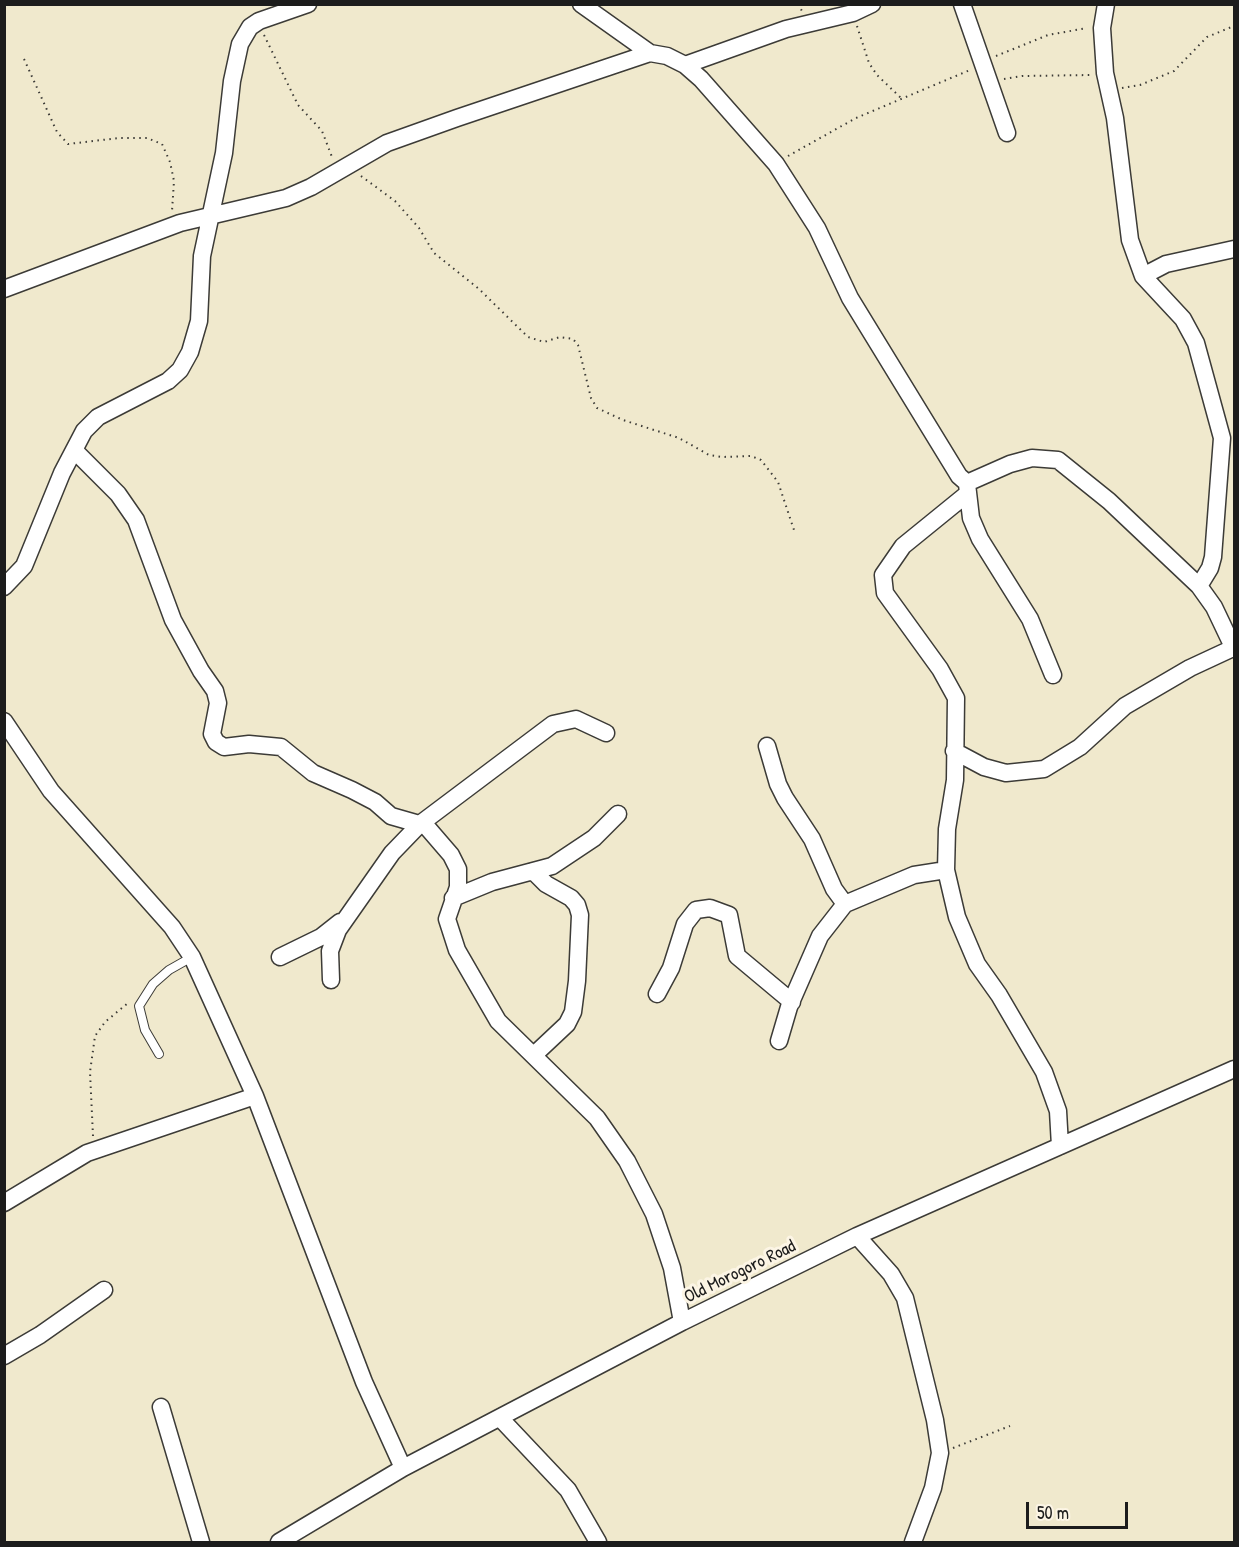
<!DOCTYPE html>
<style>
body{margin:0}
#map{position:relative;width:1239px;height:1547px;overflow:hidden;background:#f0e9cd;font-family:"Patrick Hand",sans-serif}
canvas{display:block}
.frame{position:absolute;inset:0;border:6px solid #1c1c1c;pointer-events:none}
.scale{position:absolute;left:1026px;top:1502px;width:102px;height:27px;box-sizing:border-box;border:3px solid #1c1c1c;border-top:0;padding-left:8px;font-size:18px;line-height:21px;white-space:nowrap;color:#1c1c1c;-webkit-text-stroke:4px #fcf5e5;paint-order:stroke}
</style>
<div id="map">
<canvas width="1239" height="1547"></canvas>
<div class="frame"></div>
<div class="scale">50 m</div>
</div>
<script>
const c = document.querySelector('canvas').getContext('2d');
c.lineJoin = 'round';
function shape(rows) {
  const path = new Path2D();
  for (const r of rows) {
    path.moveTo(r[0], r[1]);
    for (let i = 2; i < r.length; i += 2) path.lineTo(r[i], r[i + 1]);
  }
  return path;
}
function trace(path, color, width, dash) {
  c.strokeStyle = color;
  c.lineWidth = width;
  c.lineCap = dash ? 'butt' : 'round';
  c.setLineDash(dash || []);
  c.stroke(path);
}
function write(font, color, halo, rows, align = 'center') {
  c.font = font + ' "Patrick Hand",sans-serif';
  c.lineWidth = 6;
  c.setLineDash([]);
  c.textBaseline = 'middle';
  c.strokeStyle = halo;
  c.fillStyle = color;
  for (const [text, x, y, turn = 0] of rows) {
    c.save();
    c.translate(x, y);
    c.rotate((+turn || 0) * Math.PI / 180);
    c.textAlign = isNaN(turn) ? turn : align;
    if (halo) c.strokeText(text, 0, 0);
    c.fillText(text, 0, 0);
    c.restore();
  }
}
const service = shape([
 [159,1054,145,1030,139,1006,153,984,169,970,192,957]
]);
const minor = shape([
 [581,4,650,53],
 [962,4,1007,133],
 [1106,4,1102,28,1105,73,1115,118,1130,240,1143,276,1183,319,1196,343,1222,438,1213,557,1210,568,1199,586],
 [685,65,786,29,853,13,872,4],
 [1143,276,1166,264,1234,249],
 [4,289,180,223,286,198,311,187,387,143,457,118,650,53,667,56,685,65,701,79,776,164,817,228,850,298,959,476,967,483,1010,464,1032,458,1058,460,1109,501,1199,586,1214,607,1234,649],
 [74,450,118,494,136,520,173,620,201,671,215,691,218,703,212,734,216,742,224,747,249,744,281,747,313,773,352,790,375,802,391,816,426,826,451,855,458,869,458,887,447,919,457,950,498,1021,597,1118,627,1161,654,1214,672,1268,682,1322],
 [967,484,971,518,980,539,1030,619,1053,675],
 [967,494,903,546,883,575,885,593,940,669,956,698,955,780,947,829,946,870,957,917,977,964,999,995,1044,1072,1058,1111,1060,1146],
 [4,587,24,566,62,473,84,431,98,417,168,381,180,370,190,352,199,321,202,256,224,153,232,81,240,44,250,27,259,21,308,4],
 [4,721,51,791,172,927,192,957,255,1096,364,1382,403,1468],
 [767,746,778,784,785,798,812,839,834,889,845,904],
 [954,751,984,767,1006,773,1044,769,1080,747,1125,706,1190,668,1233,648],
 [533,871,546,884,571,898,577,905,580,915,577,981,573,1012,567,1024,534,1055],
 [453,898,492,882,552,866,594,838,618,814],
 [280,957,321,937,340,922],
 [331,980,330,951,338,930,392,853,420,824,553,724,576,719,606,733],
 [657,994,671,968,685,924,696,910,710,908,729,915,737,956,792,1002],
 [779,1041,789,1007,820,936,845,904,914,875,946,870],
 [4,1203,87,1153,255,1096],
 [857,1236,891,1274,905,1298,935,1420,940,1453,933,1488,913,1542],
 [4,1356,40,1335,104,1290],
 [161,1407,201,1542],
 [500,1418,568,1490,598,1542],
 [279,1542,403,1468,682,1322,857,1236,1234,1069]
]);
trace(service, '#3c3b37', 10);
trace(minor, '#3c3b37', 19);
trace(shape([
 [798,4,802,11],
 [857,26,869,63,877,75,901,98],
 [264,35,298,105,322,131,332,157],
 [996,56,1048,35,1087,28],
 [24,59,57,132,68,144,119,138,147,138,162,144,170,162,174,181,172,211],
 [1004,79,1022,76,1091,75],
 [1122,88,1140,85,1174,71,1207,37,1234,26],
 [788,156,856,118,970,70],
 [361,176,395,201,419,228,434,253,479,289,528,337,544,342,560,337,573,339,578,345,591,398,597,408,623,420,679,438,709,455,722,457,751,456,761,460,778,482,795,533],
 [93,1136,90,1072,95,1036,105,1022,128,1003],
 [953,1448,1010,1426]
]), '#3c3b37', 2, [1.5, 4.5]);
trace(service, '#fff', 8);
trace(minor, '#fff', 16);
write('18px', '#1c1c1c', '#fcf5e5', [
 ["Old Morogoro Road",740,1272,-26]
]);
</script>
